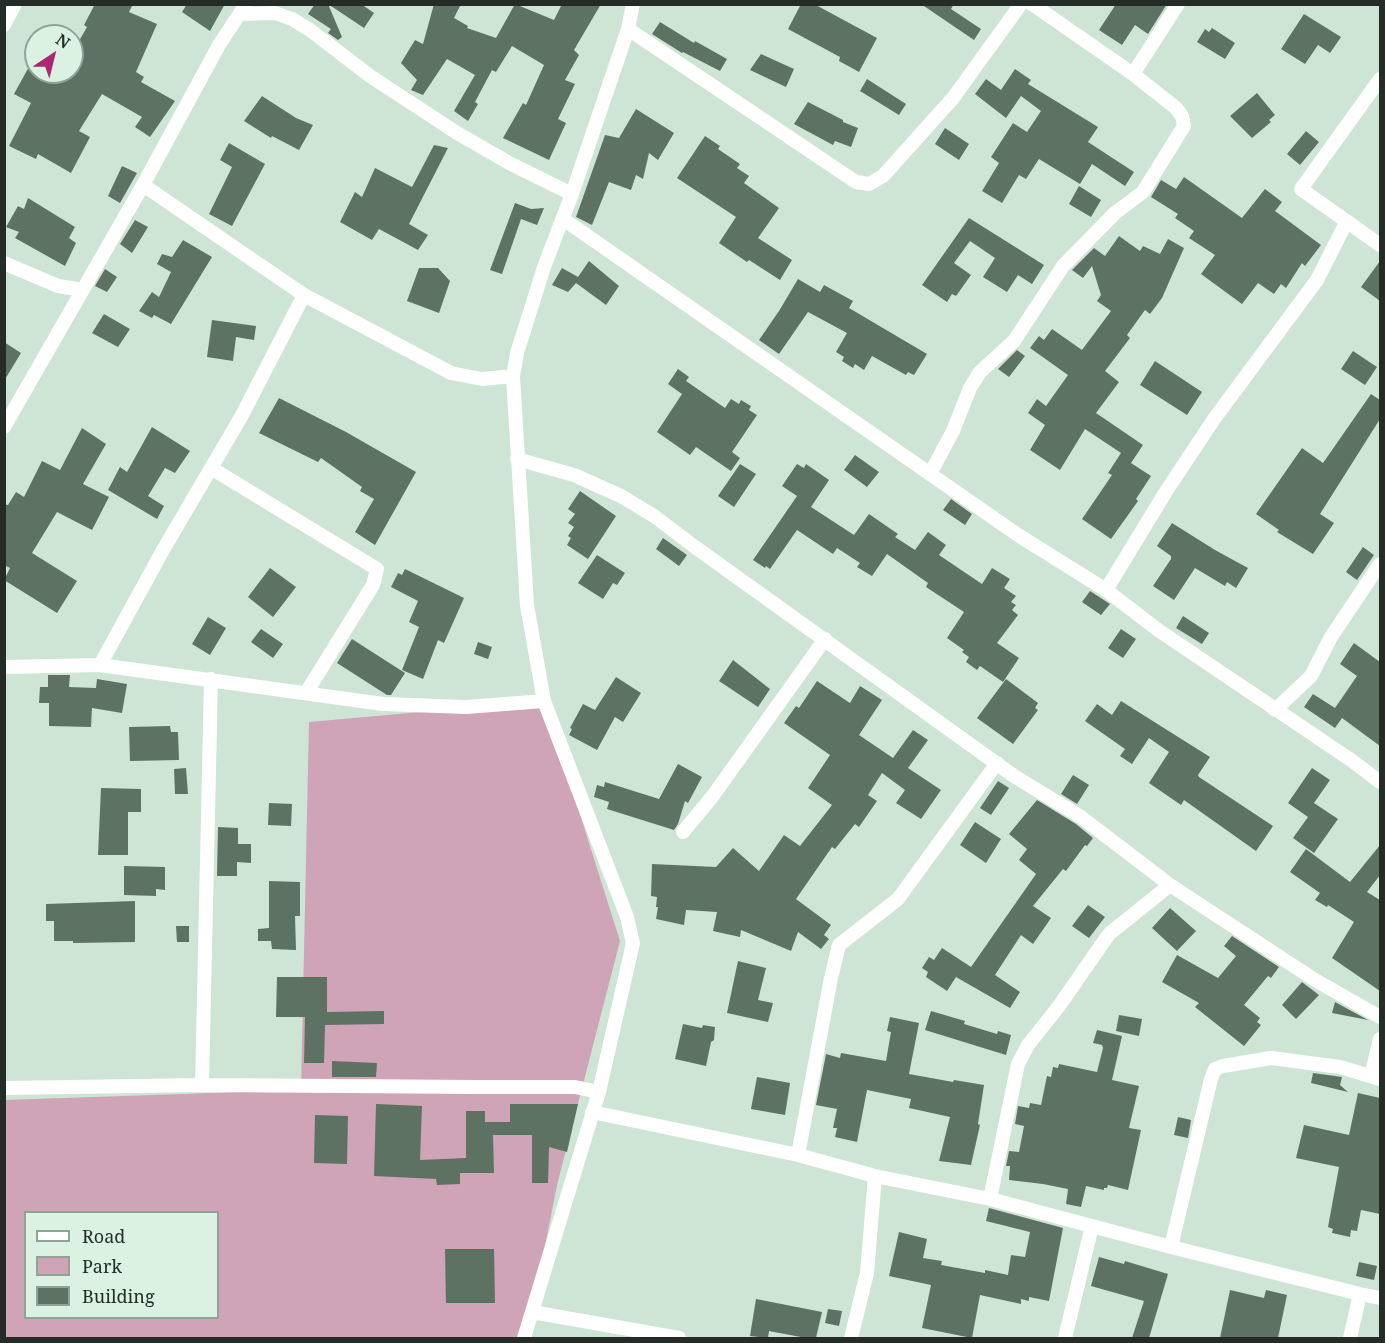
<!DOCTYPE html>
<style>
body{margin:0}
#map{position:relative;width:1385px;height:1343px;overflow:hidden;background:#cee5d5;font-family:"Noto Serif",serif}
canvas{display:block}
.frame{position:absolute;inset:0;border:6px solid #232c26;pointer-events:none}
.legend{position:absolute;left:24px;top:1211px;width:195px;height:108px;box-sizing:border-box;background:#dbf2e2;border:2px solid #91a397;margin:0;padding:8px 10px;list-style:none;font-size:18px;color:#232c26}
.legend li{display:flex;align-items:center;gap:12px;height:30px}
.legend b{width:30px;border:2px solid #91a397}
.north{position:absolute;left:24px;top:24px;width:60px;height:60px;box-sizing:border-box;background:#dbf2e2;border:2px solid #91a397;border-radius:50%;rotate:35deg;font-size:16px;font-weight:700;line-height:24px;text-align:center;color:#232c26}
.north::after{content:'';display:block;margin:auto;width:21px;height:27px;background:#ab2872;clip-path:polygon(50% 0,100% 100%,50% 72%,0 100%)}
</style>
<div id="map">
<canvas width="1385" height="1343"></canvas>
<div class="frame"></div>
<ul class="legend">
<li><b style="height:8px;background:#fff"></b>Road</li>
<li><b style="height:16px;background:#cea4b6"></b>Park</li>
<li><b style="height:16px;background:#5e7264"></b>Building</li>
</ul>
<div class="north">N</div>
</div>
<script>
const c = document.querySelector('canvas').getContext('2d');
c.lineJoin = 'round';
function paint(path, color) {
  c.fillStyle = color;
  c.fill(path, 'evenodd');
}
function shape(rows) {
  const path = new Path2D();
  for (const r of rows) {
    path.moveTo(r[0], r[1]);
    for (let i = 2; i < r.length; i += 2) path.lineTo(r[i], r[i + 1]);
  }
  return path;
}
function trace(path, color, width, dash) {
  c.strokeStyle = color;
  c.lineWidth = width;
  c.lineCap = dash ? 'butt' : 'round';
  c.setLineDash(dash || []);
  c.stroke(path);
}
paint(shape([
 [544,701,620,941,557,1185,532,1312,524,1338,5,1338,4,1100,301,1090,309,722],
 [26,1212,218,1212,218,1318,26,1318]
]), '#cea4b6');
paint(shape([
 [95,4,133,4,129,12,157,24,136,72,144,77,141,82,175,101,150,137,135,127,142,117,102,94,79,131,90,137,71,173,38,154,36,159,9,146,31,103,14,94,36,54,36,72,72,72,72,53,87,27,84,25],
 [187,4,225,4,210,31,182,12],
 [315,4,328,4,342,37,338,40,328,33,331,29,308,14],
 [328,4,361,4,374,13,364,28],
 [434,4,461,4,454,18,468,26,467,28,496,38,515,4,554,20,562,4,601,4,574,50,579,55,565,80,575,84,558,119,566,123,549,160,503,138,523,103,526,105,544,65,512,46,496,72,492,70,475,102,478,104,468,121,454,111,475,75,447,59,423,95,411,90,417,80,401,63,415,40,423,44],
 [801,4,814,4,877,38,859,72,839,61,840,57,788,29],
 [921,4,954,4,951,9,981,29,974,40],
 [1116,4,1167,4,1148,34,1135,25,1122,45,1099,30],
 [1304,14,1341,37,1330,53,1318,45,1305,64,1281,49],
 [660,22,694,43,695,41,727,59,720,71,683,52,682,53,652,34],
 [1212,28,1235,43,1225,59,1197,42,1205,29,1209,32],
 [761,54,794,69,786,87,750,70],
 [1015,69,1031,80,1028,84,1098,127,1088,142,1134,172,1125,186,1092,164,1080,184,1039,159,1026,179,1019,175,1002,203,982,191,999,163,991,157,1013,123,1027,132,1041,111,1021,96,1006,118,975,94,986,79,1001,90],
 [867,79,906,104,899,115,860,91],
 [1257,93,1275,115,1269,120,1271,122,1252,138,1230,116],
 [262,96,296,118,313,125,299,150,272,136,271,138,244,121],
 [808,102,843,120,843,122,858,128,851,147,835,141,833,145,794,124],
 [636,109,674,133,658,160,649,153,643,179,636,175,631,190,609,182,592,225,576,217,605,135,619,138],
 [945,128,969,144,959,160,935,144],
 [1306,131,1319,142,1300,165,1287,154],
 [705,136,720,146,718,149,740,164,737,168,749,176,744,183,779,208,758,238,792,260,780,280,749,260,747,262,719,243,736,217,677,178],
 [229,143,265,164,232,226,209,214,232,167,220,160],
 [434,145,448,148,409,224,428,235,418,250,379,229,372,240,340,222,355,192,362,197,375,168,412,187],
 [122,166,137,173,120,203,108,196],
 [1184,177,1242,218,1265,189,1282,202,1275,211,1321,245,1305,266,1302,263,1286,288,1281,284,1274,294,1258,283,1242,304,1201,274,1215,255,1189,238,1194,231,1175,218,1178,214,1151,197,1161,180,1176,189],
 [1079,186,1101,200,1091,217,1069,204],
 [28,198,75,227,69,238,76,243,65,266,15,238,19,232,6,227,18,206,24,209],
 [515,203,531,209,544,208,537,225,521,219,502,274,490,270],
 [969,218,1044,265,1032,284,1018,275,1007,292,983,277,995,258,970,241,954,263,971,275,956,296,952,294,947,302,922,285],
 [135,220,148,227,132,253,120,244],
 [1119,236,1140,251,1143,246,1160,254,1168,239,1184,248,1162,298,1150,314,1145,310,1127,335,1130,338,1105,371,1119,382,1096,413,1143,445,1131,463,1151,476,1136,499,1138,501,1111,539,1082,519,1112,475,1108,473,1121,453,1085,429,1060,470,1030,450,1045,425,1028,413,1037,399,1046,406,1068,375,1030,348,1039,336,1044,340,1052,329,1082,350,1111,311,1097,301,1101,295,1092,266,1083,278,1072,270,1094,248,1105,256],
 [183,240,212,257,171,324,154,315,152,318,139,311,152,292,159,297,171,272,157,264,162,254,172,257],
 [589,261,619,286,606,305,576,283,568,292,552,285,562,268,578,277],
 [1380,261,1380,301,1361,287],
 [419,268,438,268,450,281,439,313,407,301],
 [105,269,117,277,107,292,95,286],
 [798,279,820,292,824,285,853,301,849,308,927,354,914,375,908,372,906,375,872,356,864,370,855,364,853,368,842,361,844,357,836,352,847,333,808,312,779,354,759,340,779,311],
 [104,314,130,329,118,347,92,333],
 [212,320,256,326,254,340,236,337,233,361,207,357],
 [4,342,21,353,4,381],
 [1017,350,1025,356,1009,377,998,369],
 [1353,351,1377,367,1365,385,1341,369],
 [1155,361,1202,392,1187,415,1140,385],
 [678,369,689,377,686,381,725,408,731,399,739,404,741,400,751,406,749,410,757,415,732,452,740,458,731,471,696,447,690,455,657,432,682,394,668,384],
 [1371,394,1380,400,1380,419,1320,514,1334,523,1313,554,1277,532,1279,530,1256,514,1302,448,1323,463],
 [279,398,346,432,416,472,375,545,355,532,374,499,360,491,362,487,321,458,318,462,259,433],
 [152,427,190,451,175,473,165,468,148,496,164,506,157,519,108,490,120,467,127,472],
 [82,428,106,444,83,484,109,497,92,530,57,512,32,553,77,581,57,613,4,580,10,568,4,565,4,504,8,505,16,492,24,497,42,461,60,470],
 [855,455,879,472,867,487,844,470],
 [740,464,756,474,734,507,718,496],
 [797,464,804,468,806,464,829,480,811,507,854,535,869,514,898,534,895,537,915,550,928,532,946,545,939,555,982,584,992,568,1010,579,1004,588,1016,596,1011,602,1016,605,1012,610,1018,615,997,643,1019,658,1003,682,980,666,977,670,966,662,969,657,962,652,964,650,947,638,964,612,926,587,928,583,887,554,872,576,857,567,860,563,837,548,833,554,797,530,770,569,766,566,765,568,753,560,797,496,782,486],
 [580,491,616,516,588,559,567,545,571,538,568,536,574,527,568,523,575,514,568,509],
 [951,499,972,514,965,525,943,510],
 [1172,523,1215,550,1248,568,1236,588,1227,582,1225,586,1195,568,1174,600,1153,586,1171,559,1171,556,1157,546],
 [663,538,687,555,679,566,656,549],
 [1363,547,1374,555,1357,580,1346,572],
 [597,555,625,573,617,585,613,583,603,599,578,583],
 [270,568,296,587,273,617,248,597],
 [405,569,464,598,444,643,438,640,423,679,402,670,419,627,409,622,418,601,391,587,398,573,402,575],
 [1090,591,1110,604,1101,615,1082,602],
 [1183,616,1209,633,1202,644,1176,628],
 [208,617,226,628,210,655,192,644],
 [261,629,283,644,273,658,251,642],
 [1121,629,1136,639,1123,658,1108,648],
 [352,639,405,673,391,695,387,695,337,663],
 [478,642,492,647,488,659,474,654],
 [1354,643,1380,662,1380,746,1342,718,1335,728,1304,707,1313,694,1335,708,1357,676,1340,664],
 [733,660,770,689,758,707,719,681],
 [48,675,70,675,69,687,96,688,97,679,127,684,122,713,92,708,91,727,49,726,49,703,39,703,40,687,48,687],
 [616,677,641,693,623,722,615,717,597,750,569,735,572,729,570,728,583,704,595,710],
 [1006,679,1038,703,1035,708,1038,710,1013,744,977,718],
 [817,681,850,703,860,686,882,700,859,735,893,758,913,730,928,740,908,768,941,790,921,819,896,803,905,790,882,773,868,795,877,801,859,827,855,824,835,849,832,847,796,899,831,925,824,935,829,939,821,949,798,932,791,951,741,930,740,937,713,931,717,912,686,910,684,925,656,919,658,907,656,907,657,897,651,896,652,864,716,867,733,848,759,871,784,835,800,846,832,805,808,788,830,755,784,723,796,706,799,708],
 [1121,701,1210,757,1198,775,1199,777,1273,826,1256,851,1184,800,1181,805,1149,783,1169,752,1149,738,1132,764,1120,756,1125,749,1085,721,1097,704,1112,715],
 [170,726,171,732,178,732,179,760,130,761,129,727],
 [678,764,702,777,688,803,685,801,678,824,674,830,607,809,609,802,594,797,597,785,604,787,605,782,659,799],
 [186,768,188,794,175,794,174,769],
 [1312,768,1330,780,1314,803,1338,819,1314,853,1293,838,1308,817,1288,803],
 [1073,775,1089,785,1077,804,1061,794],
 [998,781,1009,788,991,815,980,808],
 [101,788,141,789,141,812,128,812,128,855,98,855],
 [1037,800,1076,824,1093,838,1087,846,1085,845,1066,871,1063,869,1033,906,1051,918,1033,944,1021,935,995,975,1020,992,1010,1008,956,977,947,991,926,977,928,972,922,968,929,957,934,960,942,948,971,967,1036,874,1019,860,1027,849,1009,834],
 [269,803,292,804,291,826,268,825],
 [975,822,1001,839,986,863,960,845],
 [218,827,238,828,238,844,251,844,251,863,237,862,237,876,217,876],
 [1380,845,1380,875,1367,892,1380,900,1380,991,1332,958,1354,922,1328,905,1327,907,1315,900,1320,893,1290,872,1306,849,1350,882],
 [124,866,165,867,165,890,156,889,156,896,124,895],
 [269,881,300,882,300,916,295,916,296,950,272,949,271,941,258,941,258,929,269,928],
 [135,901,135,942,73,943,73,941,54,941,54,921,46,921,46,904],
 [1088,905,1105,917,1089,938,1072,926],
 [1170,908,1196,931,1177,951,1152,928],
 [176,926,189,926,189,942,177,942],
 [1232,936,1279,967,1271,978,1268,976,1244,1005,1260,1018,1257,1022,1261,1025,1244,1046,1195,1007,1199,1003,1162,982,1177,955,1218,978,1236,956,1224,946],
 [738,961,766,968,758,1000,773,1003,768,1022,727,1013],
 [277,977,327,977,327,1012,384,1011,384,1024,325,1025,324,1063,304,1063,305,1017,276,1017],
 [1302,982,1319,995,1296,1019,1282,1005],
 [1335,1002,1368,1020,1332,1013],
 [931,1011,965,1021,964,1024,997,1034,998,1031,1011,1035,1006,1055,925,1030],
 [1119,1015,1142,1019,1139,1036,1116,1031],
 [890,1017,919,1023,909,1074,953,1082,954,1080,984,1085,978,1124,980,1125,971,1165,939,1161,950,1117,909,1108,911,1099,867,1090,857,1142,835,1137,837,1128,833,1128,837,1109,816,1105,826,1054,840,1058,841,1053,886,1061,891,1032,887,1031],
 [683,1024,702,1028,703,1025,715,1027,714,1040,711,1042,706,1066,675,1059],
 [1097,1030,1122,1036,1112,1080,1139,1086,1129,1128,1141,1130,1128,1190,1108,1185,1107,1188,1104,1188,1104,1190,1086,1186,1081,1207,1066,1204,1068,1189,1043,1184,1009,1180,1010,1166,1006,1166,1009,1151,1019,1152,1024,1126,1015,1124,1018,1106,1029,1108,1030,1103,1041,1105,1047,1076,1051,1077,1053,1067,1058,1068,1059,1064,1097,1072,1103,1048,1102,1045,1093,1043],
 [332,1061,377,1063,376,1077,332,1077],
 [1313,1073,1342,1077,1340,1085,1348,1092,1311,1083],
 [757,1077,790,1083,785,1115,751,1109],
 [1358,1093,1380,1098,1380,1172,1379,1183,1380,1183,1380,1214,1361,1210,1357,1231,1351,1230,1350,1237,1332,1233,1333,1229,1328,1227,1339,1167,1296,1158,1304,1125,1349,1135],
 [376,1104,422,1106,420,1160,466,1158,466,1111,485,1111,485,1122,510,1122,510,1104,578,1104,567,1152,549,1147,548,1183,532,1183,532,1135,493,1135,494,1173,460,1173,460,1184,437,1185,436,1179,374,1176],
 [315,1115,348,1116,347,1164,314,1163],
 [1178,1117,1191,1120,1188,1138,1174,1135],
 [989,1208,1063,1228,1049,1301,1029,1297,1029,1301,1021,1299,1021,1304,980,1295,972,1338,922,1328,931,1285,889,1276,899,1232,927,1239,923,1258,942,1261,941,1265,985,1273,985,1270,1008,1275,1011,1255,1025,1257,1030,1232,986,1221],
 [445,1249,494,1249,495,1303,446,1303],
 [1099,1257,1124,1264,1125,1261,1168,1274,1149,1338,1132,1338,1144,1301,1091,1286],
 [1359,1262,1377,1266,1374,1280,1356,1276],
 [1230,1290,1264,1298,1266,1290,1287,1295,1278,1338,1220,1338],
 [756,1299,822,1312,816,1338,806,1338,769,1331,768,1338,750,1336],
 [828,1309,842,1311,839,1326,825,1323]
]), '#5e7264');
trace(shape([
 [240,14,275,13,292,19,310,30,370,76,457,133,511,164,572,194],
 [4,25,15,4],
 [628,29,856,182,869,184,883,176,953,98,1021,4],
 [1133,74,1178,4],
 [1380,79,1301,189,1380,245],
 [143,185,304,295,451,373,482,379,513,376],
 [563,219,1018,535,1106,590,1158,630,1351,760,1380,782],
 [4,263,58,286,83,290],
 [4,427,143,185,219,45,246,4],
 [517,459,574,475,621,496,654,516,695,547,1014,776,1081,817,1170,885,1315,980,1380,1017],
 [211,468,377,569,373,585,306,693],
 [931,472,953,431,970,388,980,372,1014,341,1063,266,1115,213,1143,192,1184,126,1182,116,1176,108,1133,74,1032,4],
 [1106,590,1165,493,1214,419,1317,280,1347,221],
 [100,665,163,550,241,417,304,295],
 [4,667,100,665,383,704,466,707,544,701],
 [1275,710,1311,676,1331,637,1380,564],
 [683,832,712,797,825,639],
 [1371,1076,1380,1039],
 [202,1085,211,679],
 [4,1088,202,1085,479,1087,575,1087,599,1092],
 [592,1112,798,1155,875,1176,990,1199,1171,1247,1211,1079,1215,1069,1223,1066,1271,1058,1340,1067,1380,1079],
 [798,1155,831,978,839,945,898,899,997,763],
 [990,1199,1018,1064,1028,1045,1059,1006,1109,934,1170,885],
 [1171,1247,1360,1294,1350,1338],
 [1360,1294,1380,1298],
 [532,1312,679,1338],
 [524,1338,599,1092,633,943,627,917,544,701,527,605,513,376,517,353,544,267,572,194,628,29,633,4],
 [851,1338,867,1273,875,1176],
 [1065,1338,1092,1226]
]), '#fff', 14);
</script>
